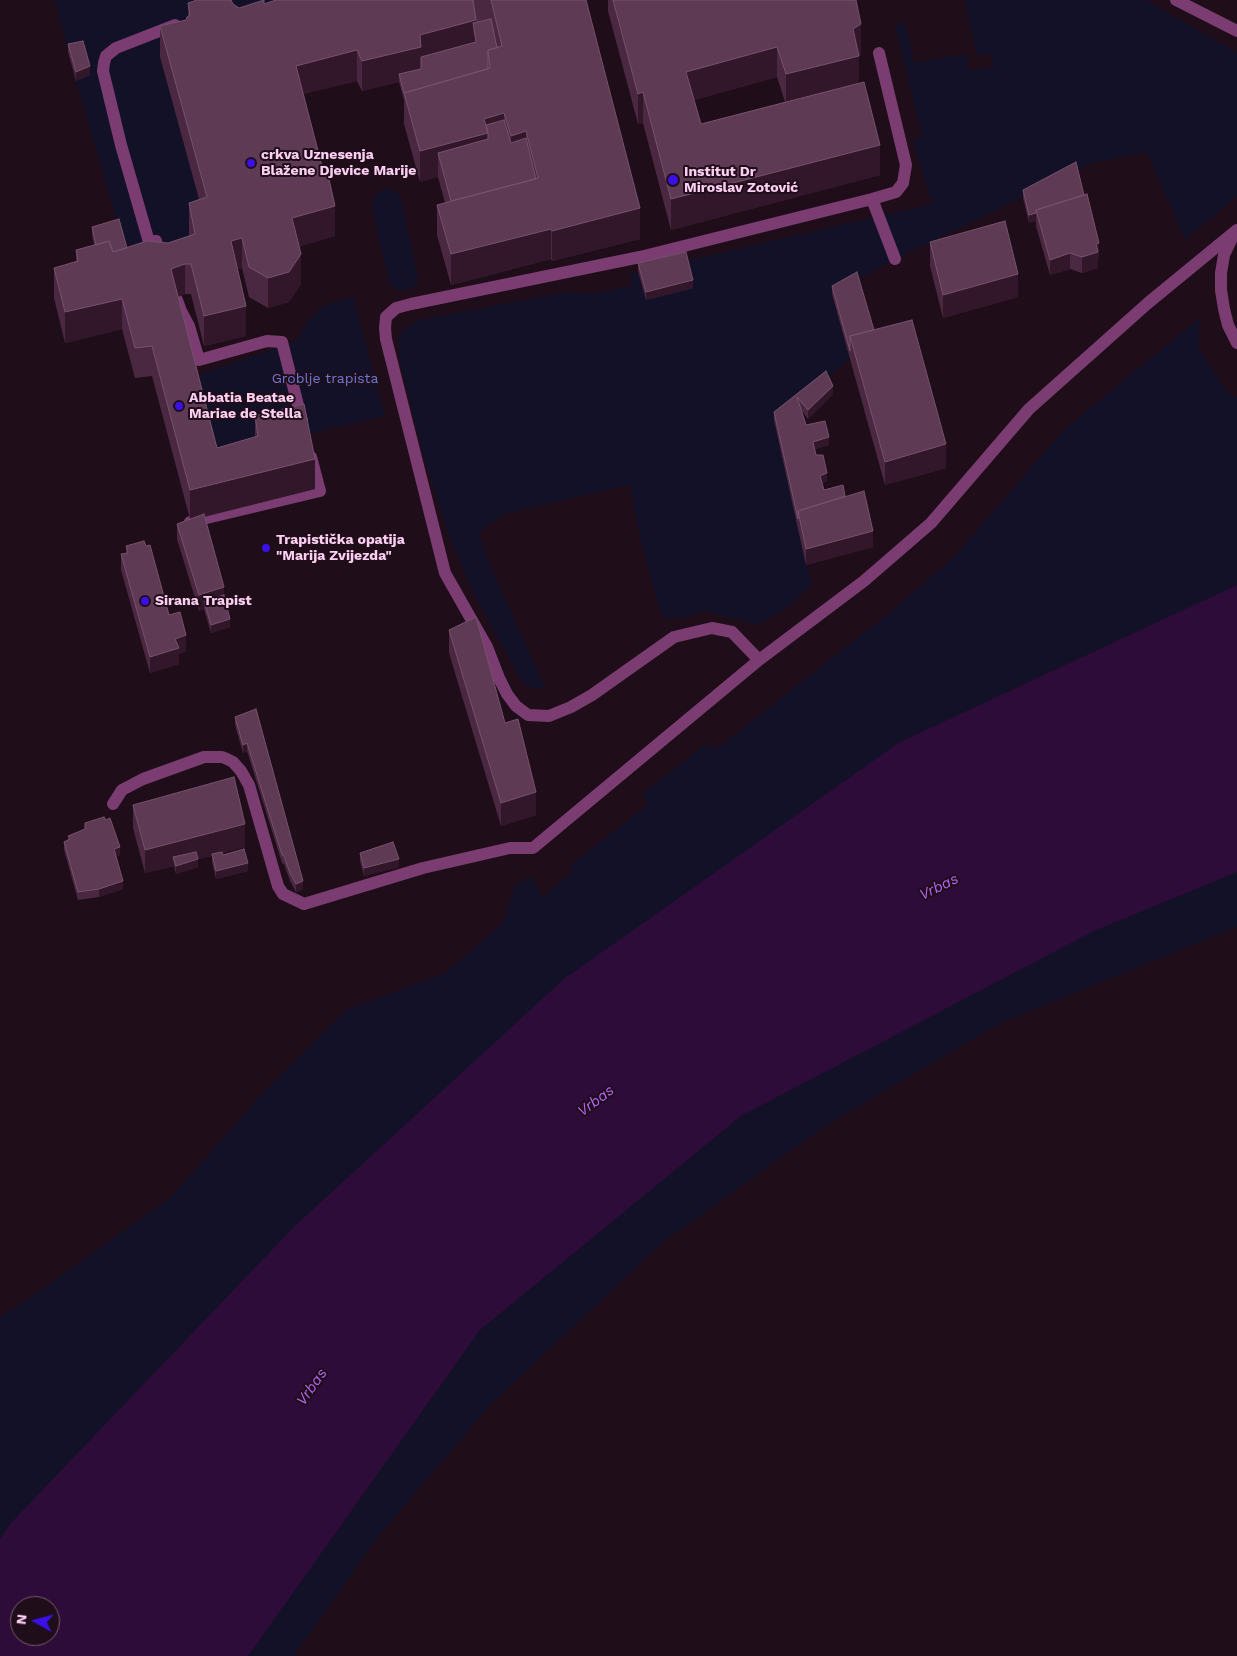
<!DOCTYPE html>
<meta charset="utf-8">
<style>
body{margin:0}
#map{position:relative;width:1237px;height:1656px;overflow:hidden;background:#1f0e1a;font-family:"Work Sans",sans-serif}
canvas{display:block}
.north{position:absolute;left:10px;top:1596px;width:50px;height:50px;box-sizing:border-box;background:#1f0e1a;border:1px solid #775b70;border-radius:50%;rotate:277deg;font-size:14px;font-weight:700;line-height:20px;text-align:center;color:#fccff2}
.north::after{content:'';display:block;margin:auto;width:18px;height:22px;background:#3b10e7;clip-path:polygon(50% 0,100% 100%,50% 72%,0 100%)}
</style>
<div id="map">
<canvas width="1237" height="1656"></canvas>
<div class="north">N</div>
</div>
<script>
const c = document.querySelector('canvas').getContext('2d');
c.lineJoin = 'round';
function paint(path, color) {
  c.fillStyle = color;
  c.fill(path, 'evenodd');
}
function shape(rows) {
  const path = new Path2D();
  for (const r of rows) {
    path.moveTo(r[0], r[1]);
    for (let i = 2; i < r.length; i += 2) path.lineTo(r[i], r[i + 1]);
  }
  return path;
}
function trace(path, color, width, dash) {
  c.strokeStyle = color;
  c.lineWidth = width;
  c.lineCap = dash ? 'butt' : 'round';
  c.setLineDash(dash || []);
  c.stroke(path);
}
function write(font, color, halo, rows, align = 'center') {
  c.font = font + ' "Work Sans",sans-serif';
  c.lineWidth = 4;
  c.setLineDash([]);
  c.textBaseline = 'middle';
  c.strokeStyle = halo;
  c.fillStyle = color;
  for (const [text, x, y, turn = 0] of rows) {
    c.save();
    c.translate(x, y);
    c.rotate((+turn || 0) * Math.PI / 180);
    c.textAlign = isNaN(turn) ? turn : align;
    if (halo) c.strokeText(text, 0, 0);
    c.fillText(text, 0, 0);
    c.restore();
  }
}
paint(shape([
 [55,0,275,0,261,17,160,57,207,227,195,264,128,258,76,81],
 [965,0,1146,0,1237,53,1237,196,1185,240,1147,152,1092,163,1076,170,987,215,895,259,832,294,850,359,775,420,812,585,787,608,758,625,704,611,687,617,666,619,659,609,637,524,630,485,507,513,485,527,478,533,491,568,546,689,535,689,525,684,519,676,471,588,448,533,423,453,400,361,398,338,401,332,404,329,418,320,568,292,592,294,631,286,632,287,629,274,932,204,913,141,922,136,895,24,905,22,914,63,966,54,969,71,994,66,991,54,977,56],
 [387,189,397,192,401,199,418,276,417,284,409,290,398,290,391,285,389,282,372,208,374,198,377,193],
 [353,297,385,416,255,446,217,478,192,377,296,341,306,323,324,305],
 [1199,319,1200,320,1199,330,1199,349,1228,393,1237,398,1237,585,900,742,10,1524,0,1539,0,1317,47,1286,171,1197,263,1093,346,1010,445,973,503,923,514,887,530,876,543,897,570,874,572,864,648,805,642,794,705,745,718,748,898,606,953,558,1062,432,1087,410],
 [1237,872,1237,927,1000,1023,822,1128,662,1243,490,1405,377,1538,294,1656,248,1656,480,1330,741,1116,1094,931]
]), '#131128');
paint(shape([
 [1237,585,1237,872,1094,931,741,1116,480,1330,248,1656,0,1656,0,1539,10,1524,294,1227,564,979,900,742],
 [20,1606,50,1606,50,1636,20,1636]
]), '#2e0c39');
trace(shape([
 [1176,0,1237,31],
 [879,53,906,165,903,183,896,192,872,199,640,257,411,304,396,308,386,317,385,328,386,339,445,573,487,647,499,678,507,694,516,706,528,715,549,716,571,707,592,695,674,637,712,628,732,632,759,660,864,581,931,523,1029,409,1148,303,1237,230],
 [872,199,895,259],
 [1233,236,1224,255,1221,273,1221,290,1224,309,1228,325,1237,343],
 [161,258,156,241,149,242,121,145,103,71,104,63,106,56,116,48,175,25],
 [177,300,181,311,189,326,199,360,267,341,282,342,302,421],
 [190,522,320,491,311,457],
 [113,804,122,790,143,779,204,757,222,757,227,759,233,762,241,771,249,785,278,886,283,894,304,904,423,868,510,848,533,848,759,660]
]), '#7b3c72', 12);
paint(shape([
 [276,0,586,0,640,239,552,261,551,259,451,285,437,235,437,205,445,203,438,177,420,182,404,124,404,100,399,82,362,91,357,81,303,94,335,236,299,246,301,284,289,302,268,308,249,297,242,268,237,269,246,336,204,346,191,294,185,294,178,297,217,448,255,437,255,416,315,489,205,517,224,595,230,627,211,633,204,609,199,611,177,539,177,524,190,519,152,376,135,378,122,329,65,343,54,298,54,268,76,262,76,250,94,245,92,235,92,227,127,248,168,243,189,236,189,203,199,199,160,57,160,26,186,20,188,16,188,3,233,4,239,8,264,4],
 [608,0,856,0,861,55,859,56,859,83,880,175,671,230,643,123,638,124,608,11],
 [777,77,785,102,701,124,694,100],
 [68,44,90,75,76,81,68,52],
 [1023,190,1084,195,1099,259,1098,259,1098,268,1082,273,1070,269,1050,275,1036,226,1036,221,1029,223,1023,198],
 [930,242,1018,297,943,318,930,266],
 [638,263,693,288,646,300,638,271],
 [832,286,874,330,946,468,885,485,832,294],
 [826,371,833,394,808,419,802,411,806,425,829,445,815,449,816,455,827,481,822,483,824,490,845,496,873,547,806,565,774,420,774,412],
 [126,546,169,615,186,651,179,654,179,664,150,673,121,570,121,554,126,553],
 [449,630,536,815,501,826,449,653],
 [256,709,303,889,296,892,290,881,284,864,282,863,247,751,243,753,235,725,235,717],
 [133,805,245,847,222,853,223,855,248,871,216,879,212,862,212,856,198,859,198,867,176,874,174,866,145,873,133,828],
 [68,836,120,855,116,856,123,889,99,897,78,900,64,850,64,842,68,840],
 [360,853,399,867,364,876,360,861]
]), '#4b2841');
paint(shape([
 [476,20,476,50,421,77,399,74,399,82,362,91,362,61,420,35],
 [861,24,861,55,859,56,859,86,786,104,786,74,853,29],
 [777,47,777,77,686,102,686,72],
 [357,50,357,81,296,96,296,66],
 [90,66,90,75,76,81,76,72],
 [643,92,643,123,638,124,638,94],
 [504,113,504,143,438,153,438,177,420,182,420,151,484,119],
 [526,131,526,162,511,166,511,136],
 [880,145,880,175,671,230,671,199],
 [335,206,335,236,292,249,292,218],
 [640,208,640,239,552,261,552,231],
 [1036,213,1036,221,1029,223,1029,215],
 [551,229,551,259,451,285,451,254],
 [242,238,242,268,231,271,231,241],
 [1099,243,1099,259,1098,259,1098,268,1082,273,1082,257,1096,244],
 [1070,253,1070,269,1050,275,1050,260],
 [301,254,301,284,289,302,268,308,268,278],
 [185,264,185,294,171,299,171,269],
 [1018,274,1018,297,943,318,943,295],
 [693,280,693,288,646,300,646,292],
 [122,299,122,329,65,343,65,312],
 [246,306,246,336,204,346,204,316],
 [833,386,833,394,808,419,808,410],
 [829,437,829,445,813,450,813,442],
 [946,444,946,468,885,485,885,462],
 [315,459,315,489,190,520,190,490],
 [827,473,827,481,820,484,820,476],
 [873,531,873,547,806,565,806,549],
 [224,587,224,603,204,601,204,609,199,611,199,595],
 [230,619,230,627,211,633,211,625],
 [186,635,186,651,179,654,179,664,150,673,150,657,175,639],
 [247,743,247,751,243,753,243,745],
 [536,792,536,815,501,826,501,803],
 [245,824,245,847,176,865,173,857,174,866,145,873,145,850],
 [120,847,120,855,114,857,114,849],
 [198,859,198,867,176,874,176,866],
 [399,859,399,867,364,876,364,868],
 [248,863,248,871,216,879,216,871],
 [123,881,123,889,99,897,99,889],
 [303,881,303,889,296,892,296,884]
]), '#32162a');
const building = shape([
 [197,0,231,0,233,4,239,8,264,0,264,4,276,0,474,0,473,0,476,20,420,35,421,47,362,61,357,50,296,66,322,166,326,166,335,206,292,218,301,254,289,272,268,278,249,267,242,238,231,241,246,306,204,316,191,264,185,264,171,269,217,448,258,436,255,416,304,404,315,459,190,490,152,346,135,348,122,299,65,312,54,268,78,261,76,250,109,241,113,252,147,241,168,243,195,234,189,203,207,197,160,26,186,20,187,17,190,15,188,3,197,0],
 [491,0,586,0,640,208,552,231,551,229,451,254,437,205,538,178,526,131,511,136,504,113,484,119,488,133,420,151,404,93,490,68,488,50,502,46,491,0],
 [613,0,856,0,861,24,853,29,859,56,786,74,777,47,686,72,701,124,864,82,880,145,671,199,643,92,638,94,613,0],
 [491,19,497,48,488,50,488,69,404,93,399,74,421,69,421,57,476,42,473,23,491,19],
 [83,41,90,66,76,72,68,44,83,41],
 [504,120,511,143,526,138,536,179,451,201,438,153,488,139,488,133,486,125,504,120],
 [1076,162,1084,195,1036,210,1036,213,1029,215,1023,190,1076,162],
 [1087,194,1099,243,1096,244,1098,252,1082,257,1070,253,1050,260,1036,210,1087,194],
 [119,219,127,248,113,252,109,241,96,245,92,227,119,219],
 [1005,221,1018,274,943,295,930,242,1005,221],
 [686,252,693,280,646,292,638,263,686,252],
 [857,272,874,330,850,336,850,351,832,286,857,272],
 [912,320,946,444,885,462,850,336,912,320],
 [826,371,833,386,808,410,797,397,806,425,825,421,829,437,813,442,816,455,823,455,827,473,820,476,824,490,843,485,845,496,798,511,798,519,774,412,826,371],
 [864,491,873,531,806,549,798,511,864,491],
 [204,514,224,587,199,595,177,524,204,514],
 [144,541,146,546,150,545,169,615,180,612,186,635,175,639,179,648,150,657,121,554,128,553,126,546,144,541],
 [224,595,230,619,211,625,204,601,224,595],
 [476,617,505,723,518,719,536,792,501,803,449,630,476,617],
 [256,709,303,881,296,884,290,873,284,856,282,855,247,743,243,745,235,717,256,709],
 [234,777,245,824,145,850,133,805,234,777],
 [104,817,106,820,110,818,120,847,114,849,123,881,99,889,78,892,64,842,70,839,68,836,85,829,85,823,104,817],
 [393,842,399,859,364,868,360,853,393,842],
 [244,849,248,863,216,871,212,854,222,852,223,855,244,849],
 [196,852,198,859,176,866,173,857,196,852]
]);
paint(building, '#5e3a54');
trace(building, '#77516d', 1);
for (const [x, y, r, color] of [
 [251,163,5,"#3b10e7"],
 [673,180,6,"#3b10e7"],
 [179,406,5,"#3b10e7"],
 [266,548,5,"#3b10e7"],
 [145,601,5,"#3b10e7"]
]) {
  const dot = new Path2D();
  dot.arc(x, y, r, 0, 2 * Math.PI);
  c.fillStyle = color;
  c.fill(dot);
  trace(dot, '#1f0e1a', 2);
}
write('bold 14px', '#fccff2', '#1f0e1a', [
 ["crkva Uznesenja",261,155],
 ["Blažene Djevice Marije",261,171],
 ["Institut Dr",684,172],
 ["Miroslav Zotović",684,188],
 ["Abbatia Beatae",189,398],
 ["Mariae de Stella",189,414],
 ["Trapistička opatija",276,540],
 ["\"Marija Zvijezda\"",276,556],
 ["Sirana Trapist",155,601]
], 'left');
write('14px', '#6979d8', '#1f0e1a', [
 ["Groblje trapista",325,379]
]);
write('italic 15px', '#b664f5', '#1f0e1a', [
 ["Vrbas",939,887,-26],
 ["Vrbas",596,1101,-37],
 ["Vrbas",312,1387,-55]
]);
</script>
